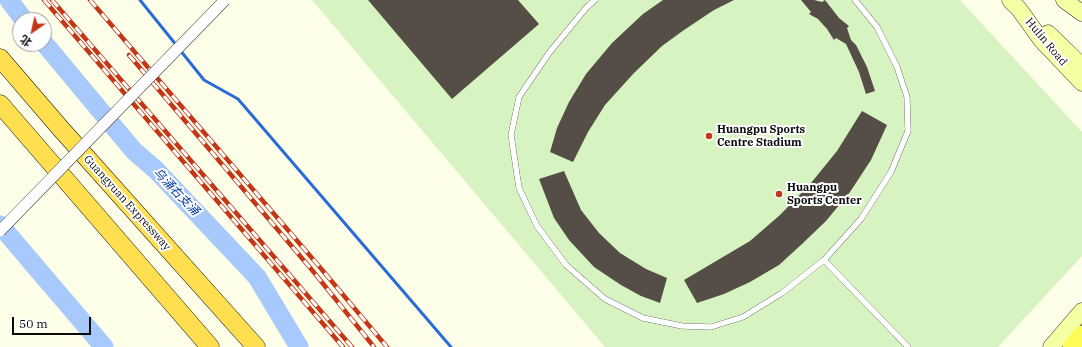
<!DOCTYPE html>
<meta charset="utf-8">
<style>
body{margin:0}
#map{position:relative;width:1082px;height:347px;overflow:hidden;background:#feffe8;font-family:"IBM Plex Serif","Noto Sans SC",serif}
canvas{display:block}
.north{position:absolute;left:12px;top:12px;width:40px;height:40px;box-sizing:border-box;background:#fff;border:1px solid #9d9d9d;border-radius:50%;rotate:214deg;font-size:11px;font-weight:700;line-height:16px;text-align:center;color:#0a0a0a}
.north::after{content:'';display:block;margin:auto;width:14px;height:18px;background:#c53617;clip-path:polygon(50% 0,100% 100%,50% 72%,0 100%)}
.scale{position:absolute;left:12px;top:317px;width:79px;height:18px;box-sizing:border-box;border:2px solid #0a0a0a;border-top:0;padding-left:5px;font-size:12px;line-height:14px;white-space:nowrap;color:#0a0a0a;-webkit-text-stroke:3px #fff;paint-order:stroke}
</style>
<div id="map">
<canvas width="1082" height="347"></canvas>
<div class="north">北</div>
<div class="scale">50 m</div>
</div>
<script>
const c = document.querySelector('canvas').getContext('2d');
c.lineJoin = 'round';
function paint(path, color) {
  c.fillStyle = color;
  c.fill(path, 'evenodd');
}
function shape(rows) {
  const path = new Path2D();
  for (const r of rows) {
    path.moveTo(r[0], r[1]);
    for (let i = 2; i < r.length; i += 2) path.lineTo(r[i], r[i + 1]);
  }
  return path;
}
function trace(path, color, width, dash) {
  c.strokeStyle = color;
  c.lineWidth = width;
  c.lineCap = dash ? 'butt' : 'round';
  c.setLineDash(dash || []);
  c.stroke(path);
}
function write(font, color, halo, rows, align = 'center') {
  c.font = font + ' "IBM Plex Serif","Noto Sans SC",serif';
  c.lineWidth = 4;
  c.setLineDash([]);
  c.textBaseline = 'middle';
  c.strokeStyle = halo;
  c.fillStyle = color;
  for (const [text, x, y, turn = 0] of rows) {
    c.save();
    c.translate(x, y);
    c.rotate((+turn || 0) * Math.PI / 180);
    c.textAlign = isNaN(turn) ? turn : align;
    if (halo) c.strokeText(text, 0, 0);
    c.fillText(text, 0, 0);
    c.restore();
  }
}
paint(shape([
 [312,0,960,0,1082,132,1082,256,998,347,605,347]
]), '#d7f3c1');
trace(shape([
 [140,0,177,46],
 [180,50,204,80,238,99,451,347]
]), '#286bd9', 3);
trace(shape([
 [9,0,24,20],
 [44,43,134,151,156,170,257,277,299,347],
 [0,225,104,347]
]), '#a7c9fc', 19);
paint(shape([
 [368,0,518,0,539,24,452,99],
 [663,0,734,0,714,10,684,30,662,46,634,73,605,105,588,132,573,162,550,152,557,128,569,102,586,74,612,43,643,14],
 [801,0,814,0,822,2,825,0,839,18,849,26,847,28,851,40,856,45,867,67,875,91,866,94,859,72,846,44,836,38,834,40,827,29,818,19,809,14,811,12],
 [862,111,887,125,871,160,850,192,826,221,802,244,779,265,750,282,724,294,697,303,684,280,750,241,780,215,811,183,837,151],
 [564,171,581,210,599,233,620,253,646,269,667,278,660,303,641,296,621,285,594,267,569,240,554,218,539,179]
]), '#544e46');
const service = shape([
 [595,0,586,8,549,53,519,97,511,135,519,188,537,226,566,265,605,299,643,318,682,326,711,327,743,317,782,293,824,260,861,219,891,172,908,131,907,97,897,67,877,27,855,0],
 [824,260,908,347]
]);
const secondary = shape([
 [1010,0,1019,9,1042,41,1082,83],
 [1064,0,1082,13],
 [1048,33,1082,66],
 [1051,347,1082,311]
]);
const primary = shape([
 [1071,347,1082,334]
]);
const trunk = shape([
 [0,58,61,129,256,347],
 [0,104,210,347]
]);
trace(service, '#3d3d3d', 6);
trace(secondary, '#2c2c2c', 17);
trace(primary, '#1b1b1b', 18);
trace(trunk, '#1b1b1b', 19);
trace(service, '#fff', 5.5);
trace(secondary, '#f5ffa3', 16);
trace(primary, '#fffb58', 17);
trace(trunk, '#ffdf4f', 18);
const rail = shape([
 [44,0,343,347],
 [52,0,352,347],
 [90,0,318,265,387,347],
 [129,55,312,270,374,347]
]);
trace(rail, '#c53617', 4.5);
trace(rail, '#fff', 3, [9]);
const minorBridge = shape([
 [0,231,225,0]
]);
trace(minorBridge, '#3d3d3d', 12, []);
trace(minorBridge, '#fff', 11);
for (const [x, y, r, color] of [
 [709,136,4,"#c53617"],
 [779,194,4,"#c53617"]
]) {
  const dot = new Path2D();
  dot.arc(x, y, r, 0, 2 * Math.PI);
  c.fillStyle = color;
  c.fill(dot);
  trace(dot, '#fff', 1.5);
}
write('11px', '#0a0a0a', '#fff', [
 ["Hulin Road",1046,42,50],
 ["Guangyuan Expressway",127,203,48]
]);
write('bold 11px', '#0a0a0a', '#fff', [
 ["Huangpu Sports",717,130],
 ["Centre Stadium",717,143],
 ["Huangpu",787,188],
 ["Sports Center",787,201]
], 'left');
write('italic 12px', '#0a40a5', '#fff', [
 ["乌涌右支涌",176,192,46]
]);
</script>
